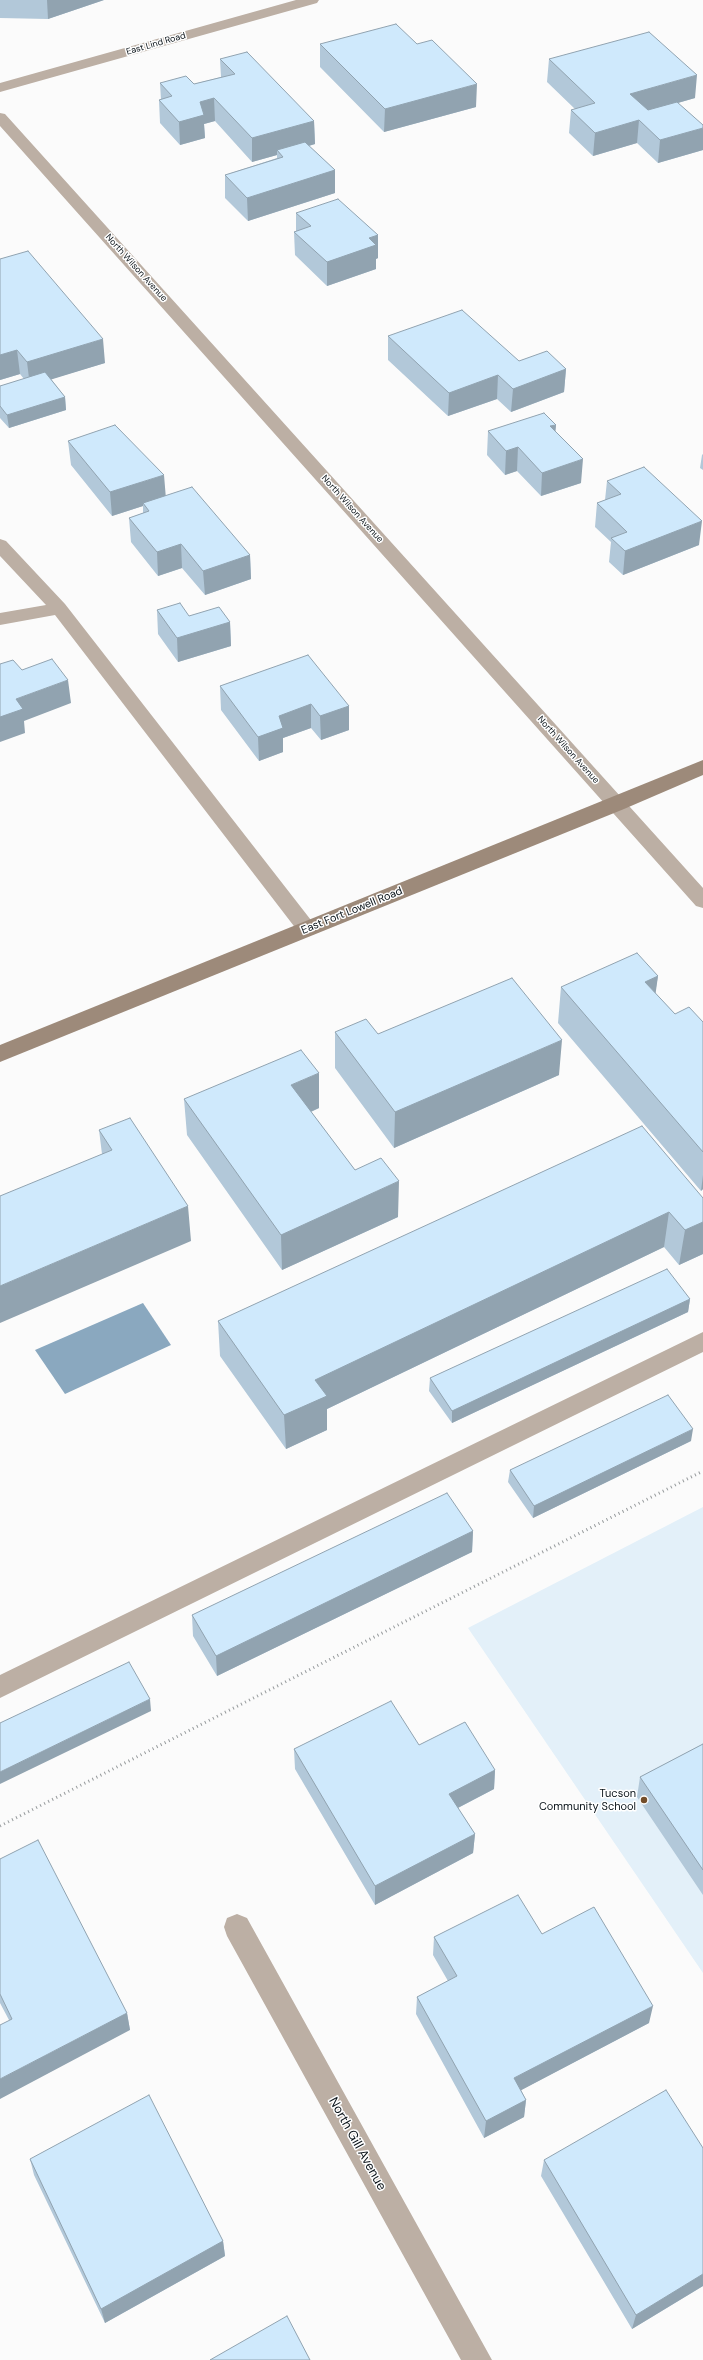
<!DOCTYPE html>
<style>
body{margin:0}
canvas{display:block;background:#fbfbfb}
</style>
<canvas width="703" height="2360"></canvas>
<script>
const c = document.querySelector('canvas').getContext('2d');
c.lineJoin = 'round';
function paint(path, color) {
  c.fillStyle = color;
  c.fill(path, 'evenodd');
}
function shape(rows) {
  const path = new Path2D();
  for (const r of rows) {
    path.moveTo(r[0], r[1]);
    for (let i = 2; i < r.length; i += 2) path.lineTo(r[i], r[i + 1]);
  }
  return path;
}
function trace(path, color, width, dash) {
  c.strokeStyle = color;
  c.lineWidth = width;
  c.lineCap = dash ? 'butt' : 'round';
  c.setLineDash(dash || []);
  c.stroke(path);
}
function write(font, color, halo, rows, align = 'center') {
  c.font = font + ' "DM Sans",sans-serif';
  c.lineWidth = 3;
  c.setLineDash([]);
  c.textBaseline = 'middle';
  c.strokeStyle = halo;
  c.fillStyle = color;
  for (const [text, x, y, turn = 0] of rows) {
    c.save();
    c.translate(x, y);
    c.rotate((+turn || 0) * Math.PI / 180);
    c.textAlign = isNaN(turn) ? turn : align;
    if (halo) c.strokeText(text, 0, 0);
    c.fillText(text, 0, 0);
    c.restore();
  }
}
paint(shape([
 [703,1507,703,1973,468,1628]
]), '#e3f0f9');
paint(shape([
 [143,1303,171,1345,65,1394,35,1350]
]), '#8aa8bf');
trace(shape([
 [0,1826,703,1471]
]), '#969a9c', 3, [1, 3.5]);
paint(shape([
 [0,539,6,541,65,604,314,924,317,929,314,934,307,936,300,934,55,615,0,625,0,613,46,605,0,556,0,539],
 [703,1332,703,1352,0,1698,0,1675,703,1332]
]), '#bcafa4');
paint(shape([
 [296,0,319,0,317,3,0,92,0,83,296,0],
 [0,113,5,114,703,888,703,908,696,906,0,126,0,113],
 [237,1914,247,1918,492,2360,461,2360,227,1936,224,1927,227,1918,237,1914]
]), '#bcafa4');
paint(shape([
 [703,760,703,775,624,809,0,1062,0,1045,703,760]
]), '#9d8a7a');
paint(shape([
 [0,0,104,0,48,19,0,18],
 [320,44,417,44,476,107,384,132,320,67],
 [220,59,314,121,315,144,309,146,335,170,335,193,248,221,225,198,225,175,277,158,277,155,252,162,215,121,204,124,205,138,180,145,160,123,159,100,161,100,160,83,194,84,221,77],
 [549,59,695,98,678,103,703,150,658,163,637,143,593,156,569,133,571,110,575,109,547,82],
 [296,213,378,235,378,258,376,259,376,269,327,286,295,255,294,232,296,231],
 [0,259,105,363,51,379,65,397,66,410,9,428,0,418,0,386,24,379,20,374,0,380],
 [388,336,519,361,566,369,564,392,511,412,497,399,448,416,388,360],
 [556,425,555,431,581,483,541,496,517,471,505,475,487,455,488,431],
 [68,441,165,496,250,555,251,579,205,595,182,568,158,576,131,542,129,518,143,513,143,506,112,516,71,465],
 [703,454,703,470,700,468,702,455],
 [607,481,699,545,623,575,609,562,611,542,595,527,597,503,605,500],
 [157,610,189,616,230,622,231,646,178,662,158,634],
 [220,686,349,706,349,730,321,740,311,728,283,738,283,752,259,761,221,710],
 [658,976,655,993,675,1014,703,1022,703,1189,701,1191,558,1023,561,987],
 [335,1032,559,1075,394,1148,335,1068],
 [184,1099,319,1108,311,1112,355,1170,398,1217,282,1270,187,1135],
 [99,1130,191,1241,102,1154],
 [703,1198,703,1254,679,1265,664,1247,327,1409,327,1430,286,1449,220,1356,218,1321],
 [690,1299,688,1312,452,1423,429,1391,430,1378],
 [691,1441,533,1518,508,1482,510,1470],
 [473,1531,472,1552,217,1676,193,1636,192,1615],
 [703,1744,703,1895,637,1797,640,1777],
 [419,1745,495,1770,494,1789,458,1808,475,1834,473,1853,375,1905,295,1769,294,1749],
 [0,1859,127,2013,130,2030,9,2020,0,2003],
 [542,1934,649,2023,521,2090,526,2100,524,2117,484,2138,416,2014,417,1997,448,1981,433,1955,434,1937],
 [703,2148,703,2286,632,2329,541,2176,544,2160],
 [30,2159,223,2241,225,2256,105,2323,34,2175]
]), '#b2c8d9');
paint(shape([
 [47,0,104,0,48,19],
 [697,75,695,98,628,117,630,94],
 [477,84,476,107,384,132,385,109],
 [214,98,215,121,204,124,205,138,180,145,179,122,200,102],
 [639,120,637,143,593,156,595,133],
 [314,121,315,144,280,154,277,150,277,155,252,162,252,138],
 [703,128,703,150,658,163,660,140],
 [335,170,335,193,248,221,247,198],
 [378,235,378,258,376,259,376,269,327,286,327,262,369,238],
 [103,339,105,363,30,386,27,362],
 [17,350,20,374,0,380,0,355],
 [566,369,564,392,511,412,513,389],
 [498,375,497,399,448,416,449,393],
 [65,397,66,410,9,428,7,415],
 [556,425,554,448,550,426],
 [518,447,517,471,505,475,506,451],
 [583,459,581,483,541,496,542,473],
 [164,475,166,499,143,503,143,506,112,516,110,492],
 [702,521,699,545,623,575,625,551],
 [181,544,182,568,158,576,157,552],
 [250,555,251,579,205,595,203,571],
 [230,622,231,646,178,662,177,638],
 [68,680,71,703,24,721,25,733,0,742,0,717,16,699],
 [311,704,311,728,283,738,283,752,259,761,258,737,279,716],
 [349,706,349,730,321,740,320,716],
 [658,976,653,1012,645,982],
 [562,1040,559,1075,394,1148,395,1112],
 [319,1073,319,1108,292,1120,291,1085],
 [703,1175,703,1189,701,1191],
 [399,1181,398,1217,282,1270,281,1235],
 [188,1206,191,1241,0,1323,0,1286],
 [669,1212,664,1247,327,1409,327,1430,286,1449,284,1415,315,1380],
 [703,1222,703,1254,679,1265,685,1230],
 [690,1299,688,1312,452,1423,452,1411],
 [693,1429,691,1441,533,1518,534,1506],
 [473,1531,472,1552,217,1676,216,1656],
 [150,1699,151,1711,0,1784,0,1772],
 [495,1770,494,1789,448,1813,449,1794],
 [475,1834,473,1853,375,1905,375,1886],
 [653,2006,649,2023,512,2095,514,2078],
 [127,2013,130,2030,0,2099,0,2079],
 [526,2100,524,2117,484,2138,486,2121],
 [223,2241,225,2256,105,2323,101,2309],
 [703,2274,703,2286,632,2329,636,2315]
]), '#91a3b0');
const building = shape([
 [396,24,417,44,432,40,477,84,385,109,320,44,396,24],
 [649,32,697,75,630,94,648,110,677,102,703,125,703,128,660,140,639,120,595,133,571,110,595,103,549,59,649,32],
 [247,52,314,121,252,138,214,98,200,102,204,115,179,122,159,100,172,96,160,83,186,76,194,84,235,74,220,59,247,52],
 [305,142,335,170,247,198,225,175,283,157,277,150,305,142],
 [338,199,378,235,369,238,376,245,327,262,294,232,311,226,296,213,338,199],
 [28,251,103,339,27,362,17,350,0,355,0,259,28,251],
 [462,310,519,361,547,351,566,369,513,389,498,375,449,393,388,336,462,310],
 [45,372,65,397,7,415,0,406,0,386,45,372],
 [544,413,556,425,550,426,583,459,542,473,518,447,506,451,488,431,544,413],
 [115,425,164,475,110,492,68,441,115,425],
 [644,467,702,521,625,551,611,538,627,532,597,503,621,494,607,481,644,467],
 [192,487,250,555,203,571,181,544,157,552,129,518,149,511,143,503,192,487],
 [180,603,189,616,219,607,230,622,177,638,157,610,180,603],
 [308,655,349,706,320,716,311,704,279,716,283,728,258,737,220,686,308,655],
 [52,659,68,680,16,699,23,709,0,717,0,664,13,660,22,670,52,659],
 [637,953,658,976,645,982,675,1014,689,1007,703,1022,703,1152,561,987,637,953],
 [512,978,562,1040,395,1112,335,1032,366,1019,378,1034,512,978],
 [301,1050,319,1073,291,1085,355,1170,381,1158,399,1181,281,1235,184,1099,301,1050],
 [130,1118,188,1206,0,1286,0,1196,112,1150,99,1130,130,1118],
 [642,1126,703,1198,703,1222,685,1230,669,1212,315,1380,327,1396,284,1415,218,1321,642,1126],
 [667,1269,690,1299,452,1411,430,1378,667,1269],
 [668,1395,693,1429,534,1506,510,1470,668,1395],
 [447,1493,473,1531,216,1656,192,1615,447,1493],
 [129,1662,150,1699,0,1772,0,1723,129,1662],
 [391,1701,419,1745,465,1722,495,1770,449,1794,475,1834,375,1886,294,1749,391,1701],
 [703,1744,703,1870,640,1777,703,1744],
 [38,1840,127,2013,0,2079,0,2025,12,2019,0,1994,0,1859,38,1840],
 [518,1895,542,1934,594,1907,653,2006,514,2078,526,2100,486,2121,417,1997,457,1976,434,1937,518,1895],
 [666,2090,703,2148,703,2274,636,2315,544,2160,666,2090],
 [149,2095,223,2241,101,2309,30,2159,149,2095],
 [287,2316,310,2360,210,2360,287,2316]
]);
paint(building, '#cfe9fc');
trace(building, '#91a3b0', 1);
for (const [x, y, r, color] of [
 [644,1800,4,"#734d29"]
]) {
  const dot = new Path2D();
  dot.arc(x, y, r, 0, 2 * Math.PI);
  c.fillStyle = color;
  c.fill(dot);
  trace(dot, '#fff', 1.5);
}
write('9px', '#091218', '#fff', [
 ["East Lind Road",156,44,-16],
 ["North Wilson Avenue",136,268,48],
 ["North Wilson Avenue",352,509,48],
 ["North Wilson Avenue",568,750,48]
]);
write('11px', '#091218', '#fff', [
 ["East Fort Lowell Road",352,911,-22]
]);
write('11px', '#091218', '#fff', [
 ["Tucson",636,1794],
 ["Community School",636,1807]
], 'right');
write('13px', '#091218', '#fff', [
 ["North Gill Avenue",357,2144,61]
]);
</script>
